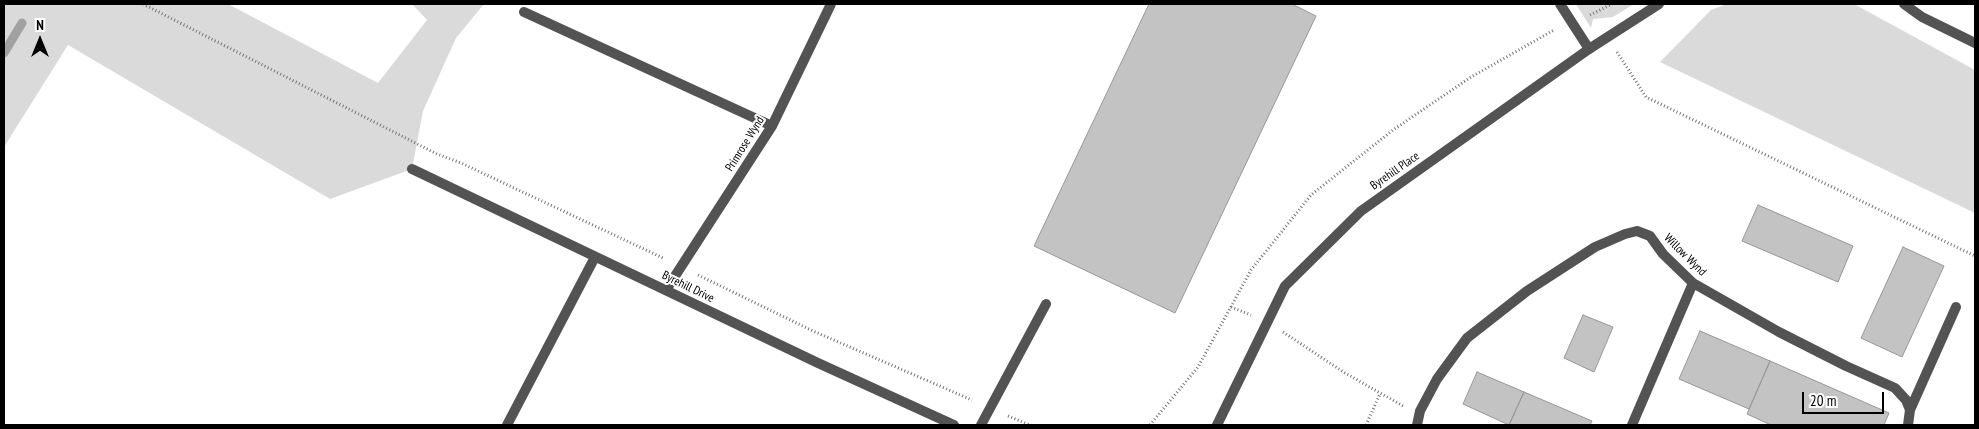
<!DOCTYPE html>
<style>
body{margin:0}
#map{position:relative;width:1979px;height:429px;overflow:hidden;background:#fff;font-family:"PT Sans Narrow",sans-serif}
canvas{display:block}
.frame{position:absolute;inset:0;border:5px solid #000;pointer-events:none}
.north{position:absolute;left:15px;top:15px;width:50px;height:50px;-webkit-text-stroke:4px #fff;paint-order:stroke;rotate:0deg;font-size:14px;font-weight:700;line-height:20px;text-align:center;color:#000}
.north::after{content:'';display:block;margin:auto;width:18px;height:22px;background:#000;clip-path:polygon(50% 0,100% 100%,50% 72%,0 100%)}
.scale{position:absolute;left:1802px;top:392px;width:82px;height:22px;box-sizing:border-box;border:2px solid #000;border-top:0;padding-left:6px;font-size:15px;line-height:18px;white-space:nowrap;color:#000;-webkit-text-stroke:4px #fff;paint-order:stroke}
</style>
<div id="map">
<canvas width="1979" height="429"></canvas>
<div class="frame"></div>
<div class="north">N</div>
<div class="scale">20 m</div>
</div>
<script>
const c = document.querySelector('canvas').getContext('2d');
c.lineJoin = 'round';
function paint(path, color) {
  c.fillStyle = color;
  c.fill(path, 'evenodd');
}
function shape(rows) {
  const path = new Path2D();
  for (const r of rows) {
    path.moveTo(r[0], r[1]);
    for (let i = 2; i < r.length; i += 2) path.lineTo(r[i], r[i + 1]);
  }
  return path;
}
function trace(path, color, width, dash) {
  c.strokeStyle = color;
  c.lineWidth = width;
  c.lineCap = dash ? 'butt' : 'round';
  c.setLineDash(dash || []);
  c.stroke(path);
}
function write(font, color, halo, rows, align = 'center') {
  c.font = font + ' "PT Sans Narrow",sans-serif';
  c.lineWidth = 4;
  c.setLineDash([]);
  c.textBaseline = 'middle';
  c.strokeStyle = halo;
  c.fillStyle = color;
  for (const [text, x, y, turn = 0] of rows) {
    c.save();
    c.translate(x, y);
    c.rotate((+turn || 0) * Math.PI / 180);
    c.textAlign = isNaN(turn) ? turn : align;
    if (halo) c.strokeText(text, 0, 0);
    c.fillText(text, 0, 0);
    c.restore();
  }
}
paint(shape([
 [4,4,228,4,378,83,427,20,412,4,484,4,456,38,423,111,412,169,330,199,68,45,4,147],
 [1576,4,1634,4,1613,17,1593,19,1591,28],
 [1727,4,1854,4,1975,70,1975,213,1660,62,1711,10]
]), '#dadada');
trace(shape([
 [4,53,22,23]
]), '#a1a1a1', 9);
const building = shape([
 [1149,4,1292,4,1316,16,1175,313,1034,246,1149,4],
 [1758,205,1853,246,1838,282,1742,241,1758,205],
 [1903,247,1944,266,1902,357,1861,338,1903,247],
 [1583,315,1613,327,1594,372,1564,358,1583,315],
 [1700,331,1770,361,1749,409,1679,379,1700,331],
 [1770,361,1889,413,1884,425,1771,425,1747,414,1770,361],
 [1477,372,1524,392,1509,425,1463,404,1477,372],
 [1524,392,1592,421,1590,425,1509,425,1524,392]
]);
paint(building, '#c3c3c3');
trace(building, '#979797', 1);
trace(shape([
 [143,4,437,154,461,163,663,258],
 [1590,15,1612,4],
 [1617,52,1646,97,1975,256],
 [698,275,813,331,972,400],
 [1231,307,1251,315],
 [1283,332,1345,373,1403,406],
 [1008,416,1030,425],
 [1150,425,1198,367,1251,270,1311,195,1393,130,1471,77,1554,30],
 [1366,425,1380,394]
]), '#757575', 3, [1, 2.5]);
trace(shape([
 [1560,4,1589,49],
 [981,425,1046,304]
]), '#535353', 10);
trace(shape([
 [524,12,772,126],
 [412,169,818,363,954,425],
 [666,290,772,126,831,4],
 [1910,410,1956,307],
 [507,425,595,257],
 [1217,425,1285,286,1361,211,1589,49,1659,4],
 [1417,425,1420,411,1437,379,1467,338,1527,291,1595,247,1625,234,1637,231,1650,236,1663,254,1693,283,1779,332,1846,366,1895,388,1906,400,1910,410,1908,425],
 [1632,425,1693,283]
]), '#535353', 10);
trace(shape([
 [1904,4,1922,17,1975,43]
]), '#535353', 10);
write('12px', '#000', '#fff', [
 ["Primrose Wynd",745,144,-58],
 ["Byrehill Place",1395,171,-35],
 ["Willow Wynd",1685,255,45],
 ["Byrehill Drive",688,287,26]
]);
</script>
